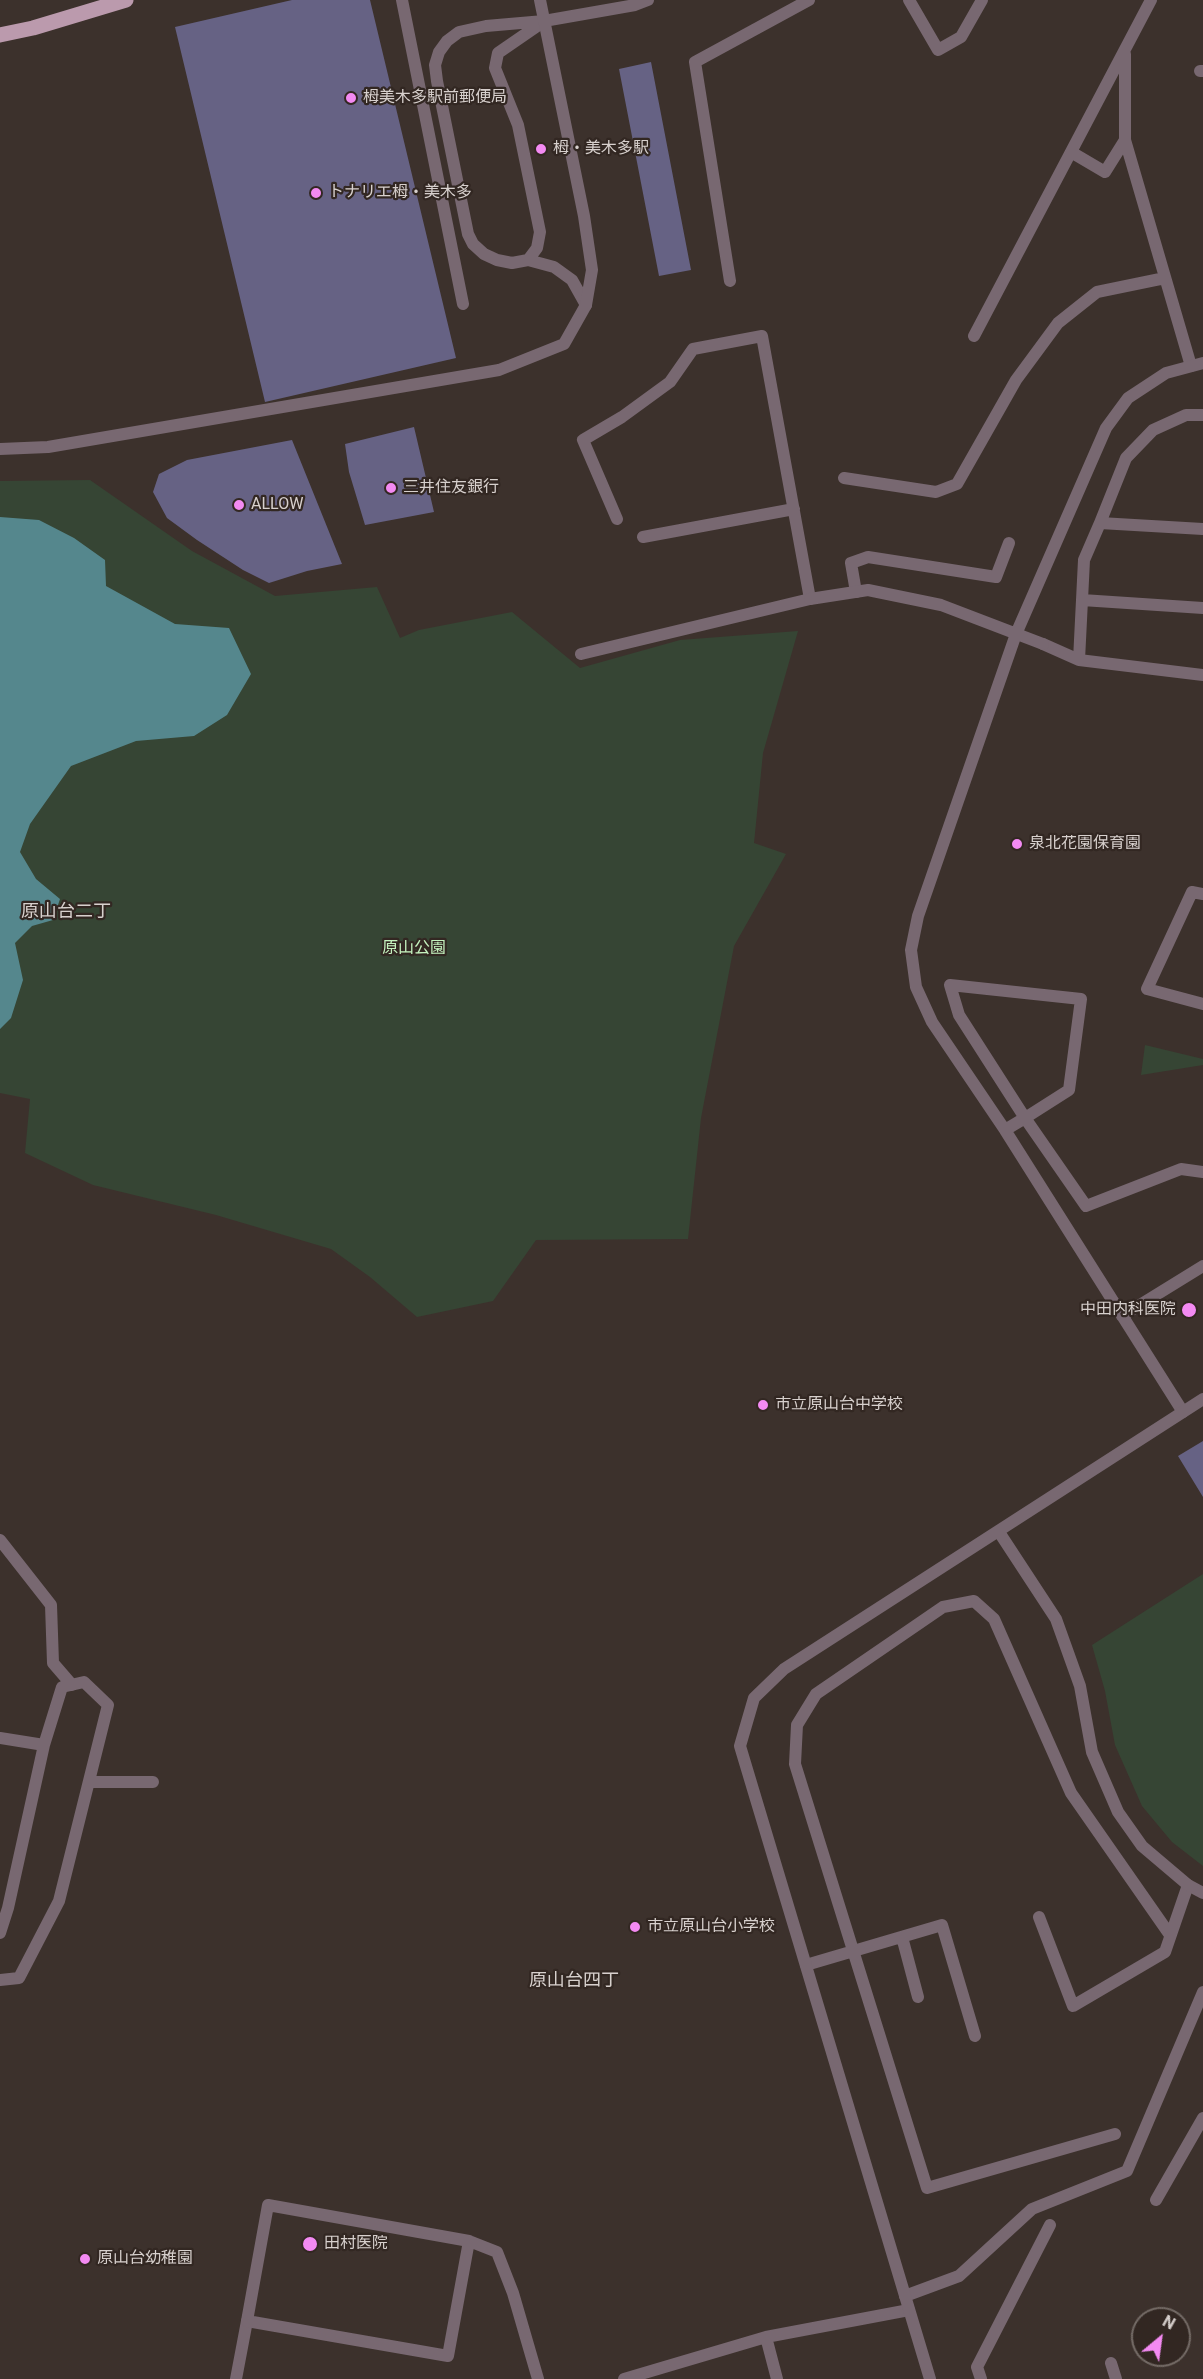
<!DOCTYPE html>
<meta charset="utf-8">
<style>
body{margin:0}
#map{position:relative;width:1203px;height:2379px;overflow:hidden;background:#3c312c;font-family:Roboto,sans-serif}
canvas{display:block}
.north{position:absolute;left:1131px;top:2307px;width:60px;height:60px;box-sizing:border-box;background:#322722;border:2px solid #746b66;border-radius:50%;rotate:29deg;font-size:16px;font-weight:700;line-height:24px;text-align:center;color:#d7d0cd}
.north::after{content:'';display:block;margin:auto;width:21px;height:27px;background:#f38af2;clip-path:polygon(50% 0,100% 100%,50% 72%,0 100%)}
</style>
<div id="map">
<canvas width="1203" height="2379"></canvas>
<div class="north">N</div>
</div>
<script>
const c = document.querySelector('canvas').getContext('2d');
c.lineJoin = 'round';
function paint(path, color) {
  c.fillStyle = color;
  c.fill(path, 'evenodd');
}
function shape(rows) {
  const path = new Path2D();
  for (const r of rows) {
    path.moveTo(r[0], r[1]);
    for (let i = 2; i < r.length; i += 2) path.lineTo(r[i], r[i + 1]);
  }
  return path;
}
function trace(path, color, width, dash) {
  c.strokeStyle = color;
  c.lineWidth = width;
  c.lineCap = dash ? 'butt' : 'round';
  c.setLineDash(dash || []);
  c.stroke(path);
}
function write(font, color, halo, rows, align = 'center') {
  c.font = font + ' Roboto,"Noto Sans JP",sans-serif';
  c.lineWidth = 4.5;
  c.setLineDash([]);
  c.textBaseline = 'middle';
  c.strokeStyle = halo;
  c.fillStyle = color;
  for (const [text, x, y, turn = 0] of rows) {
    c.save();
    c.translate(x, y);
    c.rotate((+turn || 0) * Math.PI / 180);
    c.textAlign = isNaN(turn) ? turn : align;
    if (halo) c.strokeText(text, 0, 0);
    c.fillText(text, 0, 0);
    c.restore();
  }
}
paint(shape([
 [90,480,192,551,275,596,377,587,400,638,419,630,512,612,580,668,680,640,798,631,763,753,754,843,786,854,734,946,701,1118,688,1239,536,1240,493,1301,417,1317,370,1277,331,1249,216,1215,93,1185,25,1153,30,1099,0,1093,0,481],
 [1145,1045,1203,1059,1203,1065,1141,1075],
 [1203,1574,1203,1866,1172,1842,1142,1806,1115,1745,1105,1691,1092,1645]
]), '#364534');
paint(shape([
 [0,517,39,520,74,538,105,560,106,586,175,624,229,628,251,674,227,715,194,736,136,741,71,766,30,824,20,852,36,879,60,899,53,920,32,926,15,943,23,980,11,1018,0,1029]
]), '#55878d');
paint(shape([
 [292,0,370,0,456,358,265,402,175,27],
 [651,62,691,270,659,276,619,69],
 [414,427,434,512,365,525,349,472,345,444],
 [292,440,342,564,307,571,269,583,243,570,197,540,167,518,153,492,159,474,187,460],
 [1203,1441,1203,1497,1178,1456]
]), '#666284');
trace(shape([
 [909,0,938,50,961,37,982,0],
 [544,21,486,26,459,32,447,41,439,52,435,65,437,81,468,234,473,244,484,254,497,260,512,263,528,260,554,267,572,280,586,305],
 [1200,71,1203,71],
 [1125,140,1191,366],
 [1071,152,1105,172,1125,140,1125,54],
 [528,260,537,248,540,232,518,125,495,68,498,53,543,22],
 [730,281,695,62,809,0],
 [974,336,1151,0],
 [844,478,936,492,957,484,1016,380,1058,323,1097,292,1165,278],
 [1100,523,1126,458,1153,430,1186,415,1203,415],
 [643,537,794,509],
 [856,592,851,563,868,557,996,577,1009,543],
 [1082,600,1084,560,1100,523,1203,529],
 [1043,644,1079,660,1203,675],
 [581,654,810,599,762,336,693,349,670,382,622,417,583,440,617,519],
 [1079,660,1082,600,1203,608],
 [0,1540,51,1605,53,1663,72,1685],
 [0,1738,44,1745],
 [89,1782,153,1782],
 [1039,1917,1073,2006,1165,1952,1188,1885],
 [0,1933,8,1908,44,1745,62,1687,84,1682,108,1705,59,1901,19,1978,0,1980],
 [902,1937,918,1997],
 [806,1965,942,1925,975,2036],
 [1115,2134,927,2188,795,1764,797,1725,816,1694,943,1607,974,1601,994,1619,1071,1793,1170,1935],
 [1156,2200,1203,2118],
 [1111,2363,1116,2379],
 [236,2379,247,2321],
 [981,2379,977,2367,1050,2225]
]), '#786871', 12);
trace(shape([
 [402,0,463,304],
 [905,2296,959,2276,1032,2209,1127,2171,1203,1992]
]), '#786871', 12);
trace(shape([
 [810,599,868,590,941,605,1043,644],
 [1203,894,1192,892,1147,989,1203,1004],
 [1005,1130,1025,1118,1069,1090,1081,999,950,985,959,1015,1025,1118,1086,1206,1181,1169,1203,1172],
 [1122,1316,1203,1266],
 [1183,1412,1005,1130,932,1022,916,987,911,950,918,916,1016,634,1106,428,1128,398,1166,373,1203,363],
 [469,2241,448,2356,247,2321,268,2205,469,2241,497,2252,513,2293,538,2379],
 [766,2337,777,2379],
 [624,2379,766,2337,909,2310]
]), '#786871', 12);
trace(shape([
 [544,21,635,5,648,0],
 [0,449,48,447,499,370,564,344,586,305,592,270,584,216,540,0],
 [999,1532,1056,1619,1080,1686,1092,1752,1118,1812,1142,1846,1188,1885,1203,1893],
 [930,2379,740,1746,754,1698,784,1669,1203,1399]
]), '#786871', 12);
trace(shape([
 [0,35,33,28,126,0]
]), '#bb9aad', 15);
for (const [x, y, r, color] of [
 [351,98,6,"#f38af2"],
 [541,149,6,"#f38af2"],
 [316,193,6,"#f38af2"],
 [391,488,6,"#f38af2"],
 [239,505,6,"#f38af2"],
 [1017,844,6,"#f38af2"],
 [1189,1310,8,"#f38af2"],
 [763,1405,6,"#f38af2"],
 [635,1927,6,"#f38af2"],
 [310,2244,8,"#f38af2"],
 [85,2259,6,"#f38af2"]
]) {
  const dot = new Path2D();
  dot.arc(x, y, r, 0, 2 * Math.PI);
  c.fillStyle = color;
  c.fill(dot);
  trace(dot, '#322722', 2);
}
write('16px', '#d7d0cd', '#322722', [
 ["栂美木多駅前郵便局",363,98],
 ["栂・美木多駅",553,149],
 ["トナリエ栂・美木多",328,193],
 ["三井住友銀行",403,488],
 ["ALLOW",251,505],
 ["泉北花園保育園",1029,844],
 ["中田内科医院",1176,1310,"right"],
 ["市立原山台中学校",775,1405],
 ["市立原山台小学校",647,1927],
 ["田村医院",324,2244],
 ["原山台幼稚園",97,2259]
], 'left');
write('16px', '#c4f2be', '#322722', [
 ["原山公園",414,949]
]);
write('18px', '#d7d0cd', '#322722', [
 ["原山台二丁",66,912],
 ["原山台四丁",574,1981]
]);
</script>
